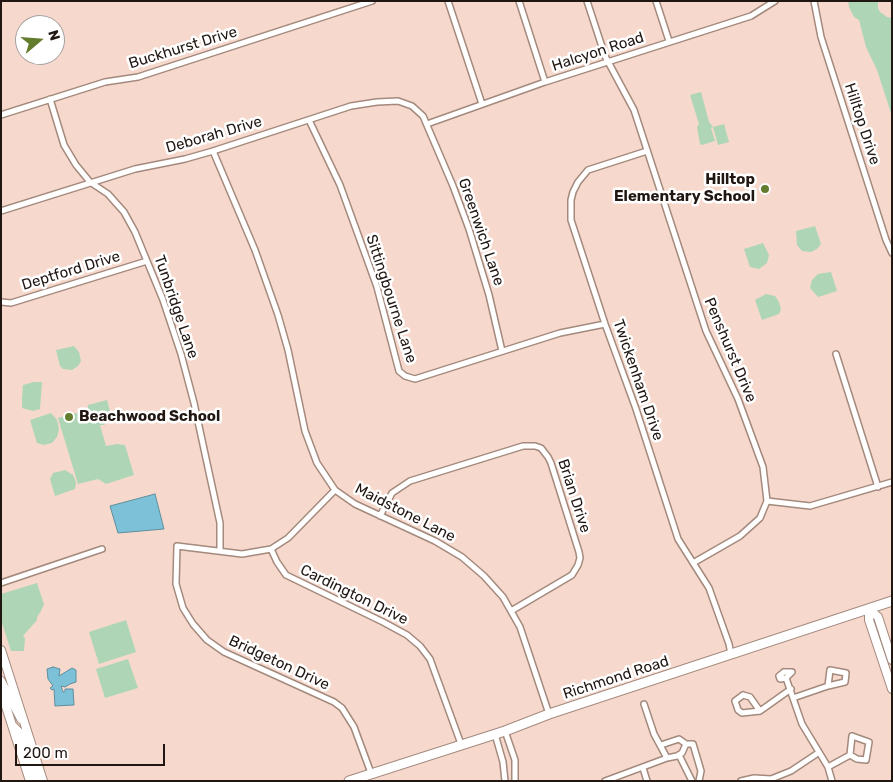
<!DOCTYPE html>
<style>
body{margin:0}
#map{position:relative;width:893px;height:782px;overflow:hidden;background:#f6d9cc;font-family:Rubik,sans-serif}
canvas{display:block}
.frame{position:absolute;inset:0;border:2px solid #201612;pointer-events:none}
.north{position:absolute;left:15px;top:15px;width:50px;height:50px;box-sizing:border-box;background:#fff;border:1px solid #a6a2a0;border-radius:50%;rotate:72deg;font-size:14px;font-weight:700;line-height:20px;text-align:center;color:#201612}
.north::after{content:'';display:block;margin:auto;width:18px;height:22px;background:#647c2e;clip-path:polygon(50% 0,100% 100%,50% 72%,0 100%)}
.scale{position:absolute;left:15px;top:744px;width:150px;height:22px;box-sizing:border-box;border:2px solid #201612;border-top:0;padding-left:6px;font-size:15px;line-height:18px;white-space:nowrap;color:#201612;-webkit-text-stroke:4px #fff;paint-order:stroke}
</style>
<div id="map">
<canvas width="893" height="782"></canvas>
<div class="frame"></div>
<div class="north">N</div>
<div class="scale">200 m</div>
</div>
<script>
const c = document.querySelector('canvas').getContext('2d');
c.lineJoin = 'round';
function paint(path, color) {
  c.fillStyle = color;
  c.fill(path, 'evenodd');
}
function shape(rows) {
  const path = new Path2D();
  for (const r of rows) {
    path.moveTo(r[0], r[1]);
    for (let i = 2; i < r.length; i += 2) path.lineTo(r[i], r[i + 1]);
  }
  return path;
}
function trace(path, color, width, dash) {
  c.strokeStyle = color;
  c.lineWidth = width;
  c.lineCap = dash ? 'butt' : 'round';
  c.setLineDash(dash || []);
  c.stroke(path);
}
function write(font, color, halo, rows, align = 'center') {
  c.font = font + ' Rubik,sans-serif';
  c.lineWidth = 5;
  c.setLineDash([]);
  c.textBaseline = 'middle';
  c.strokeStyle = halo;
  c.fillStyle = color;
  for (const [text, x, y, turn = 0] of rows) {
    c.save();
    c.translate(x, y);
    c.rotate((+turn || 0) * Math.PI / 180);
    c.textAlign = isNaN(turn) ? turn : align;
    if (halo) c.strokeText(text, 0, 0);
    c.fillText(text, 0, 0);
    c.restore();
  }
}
paint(shape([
 [848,1,878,1,878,8,880,12,887,17,892,18,892,116,877,70,866,47,859,20,854,17,849,7],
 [701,92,709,122,713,127,724,124,729,142,718,145,713,127,711,128,715,141,702,145,700,144,697,127,699,124,690,95],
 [815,226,821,244,817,249,811,252,802,251,797,245,796,231],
 [763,243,769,255,767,263,759,269,750,267,744,249],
 [831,272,837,291,818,297,810,288,812,280,818,274],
 [766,294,775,296,779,302,781,309,779,314,762,320,755,300],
 [74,346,79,352,81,361,78,366,72,370,63,369,60,366,56,350],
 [34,382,42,382,40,409,33,411,22,408,22,398,23,385],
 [107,400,112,419,104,425,100,425,106,446,117,444,125,445,134,475,106,484,98,479,78,484,58,418,88,410,88,405],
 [51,413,57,420,59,429,57,437,52,443,44,445,37,443,30,420],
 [65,470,73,475,76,482,75,489,55,496,50,479,53,473],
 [37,583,44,604,41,611,37,617,37,620,23,636,25,638,24,651,11,651,1,620,1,594],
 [126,620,136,652,99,664,89,632],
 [128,659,138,688,105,698,96,669]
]), '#aed6b6');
const water = shape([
 [155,494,164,529,118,533,110,506,155,494],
 [53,667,60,669,59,676,72,668,76,670,76,682,70,684,65,687,61,686,63,692,65,691,65,689,73,689,74,705,55,706,54,689,52,690,50,688,53,686,48,679,47,669,53,667]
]);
paint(water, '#7cc1d8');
trace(water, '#608e9d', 1);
const street = shape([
 [448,1,482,104],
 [519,1,545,82],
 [587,1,605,56,634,110,706,331,738,399,763,467,767,501,760,518,740,536,693,563],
 [656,1,669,41],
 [814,1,821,37,886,240,892,253],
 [50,99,64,145,76,165,90,182,108,194,124,212,135,232,163,300,181,354,194,403,220,523,220,550],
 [1,115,105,82,138,77,372,1],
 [309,120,340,185,377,287,399,371,405,376,415,379,560,333,605,324],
 [427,124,545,82,751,16,775,1],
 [213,151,255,250,278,315,288,350,305,431,317,463,335,490,355,504,435,541,462,557,484,576,503,597,520,627,549,714],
 [647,151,588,170,578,182,573,192,571,200,571,220,605,324,636,409,678,539,709,588,729,644,731,654],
 [1,211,135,169,185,159,213,151,351,106,377,102,398,101,412,106,423,116,453,186,469,229,489,295,502,351],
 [1,302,11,303,147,261],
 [836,354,878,487],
 [335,490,288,538,271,549,242,554,177,546,176,584,183,608,193,624,207,640,224,652,334,702,342,708,354,727,371,773],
 [767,501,810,506,892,482],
 [380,516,392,493,410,481,523,446,535,446,541,448,548,457,551,463,579,552,580,558,578,565,572,575,511,611],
 [271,549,277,562,286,575,383,622,407,635,420,646,430,659,461,744],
 [1,583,102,549],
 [830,670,846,673,845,682,828,686,830,670],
 [784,672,792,672,786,678,780,679,779,676,784,672],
 [786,678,802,724,828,767,832,781],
 [743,695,750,697,760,711,742,713,738,710,735,701,743,695],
 [793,698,828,686],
 [644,704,654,734,667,758],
 [760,711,791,689],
 [505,731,515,760,515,781],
 [495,734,503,762,505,781],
 [852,736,869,742,866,760,857,759,850,755,852,736],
 [661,745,679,739,686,744,693,744,701,771,699,781],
 [679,755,692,781],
 [828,767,850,755],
 [643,768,647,781],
 [771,779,791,771,818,753],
 [605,781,667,758,677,756,682,753,686,744],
 [741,781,754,778,771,779,770,780]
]);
const secondary = shape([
 [869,609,869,620,892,689],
 [869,609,878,617,892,660],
 [1,650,43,781],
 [1,681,21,719],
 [1,691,30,781],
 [12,725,20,733,32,769,39,781]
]);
const primary = shape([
 [349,781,505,731,549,714,892,601]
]);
trace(street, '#a4897d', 8);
trace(secondary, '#a4897d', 10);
trace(primary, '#a4897d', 11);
trace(street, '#fff', 5);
trace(secondary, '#fff', 8);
trace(primary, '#fff', 9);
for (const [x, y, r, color] of [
 [765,189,5,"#647c2e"],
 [69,417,5,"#647c2e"]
]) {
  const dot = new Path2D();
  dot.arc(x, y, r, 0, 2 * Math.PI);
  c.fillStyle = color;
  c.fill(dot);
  trace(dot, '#fff', 2);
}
write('15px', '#201612', '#fff', [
 ["Buckhurst Drive",183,48,-17],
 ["Halcyon Road",598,52,-18],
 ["Hilltop Drive",862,124,72],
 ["Deborah Drive",214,135,-16],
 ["Greenwich Lane",481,232,71],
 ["Deptford Drive",71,271,-17],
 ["Sittingbourne Lane",391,299,72],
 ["Tunbridge Lane",176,307,71],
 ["Penshurst Drive",730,350,67],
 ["Twickenham Drive",638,380,71],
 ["Brian Drive",574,496,72],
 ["Maidstone Lane",405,513,27],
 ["Cardington Drive",354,595,26],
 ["Bridgeton Drive",279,663,25],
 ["Richmond Road",616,678,-18]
]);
write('bold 15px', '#201612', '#fff', [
 ["Hilltop",755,180],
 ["Elementary School",755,197],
 ["Beachwood School",79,417,"left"]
], 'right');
</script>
